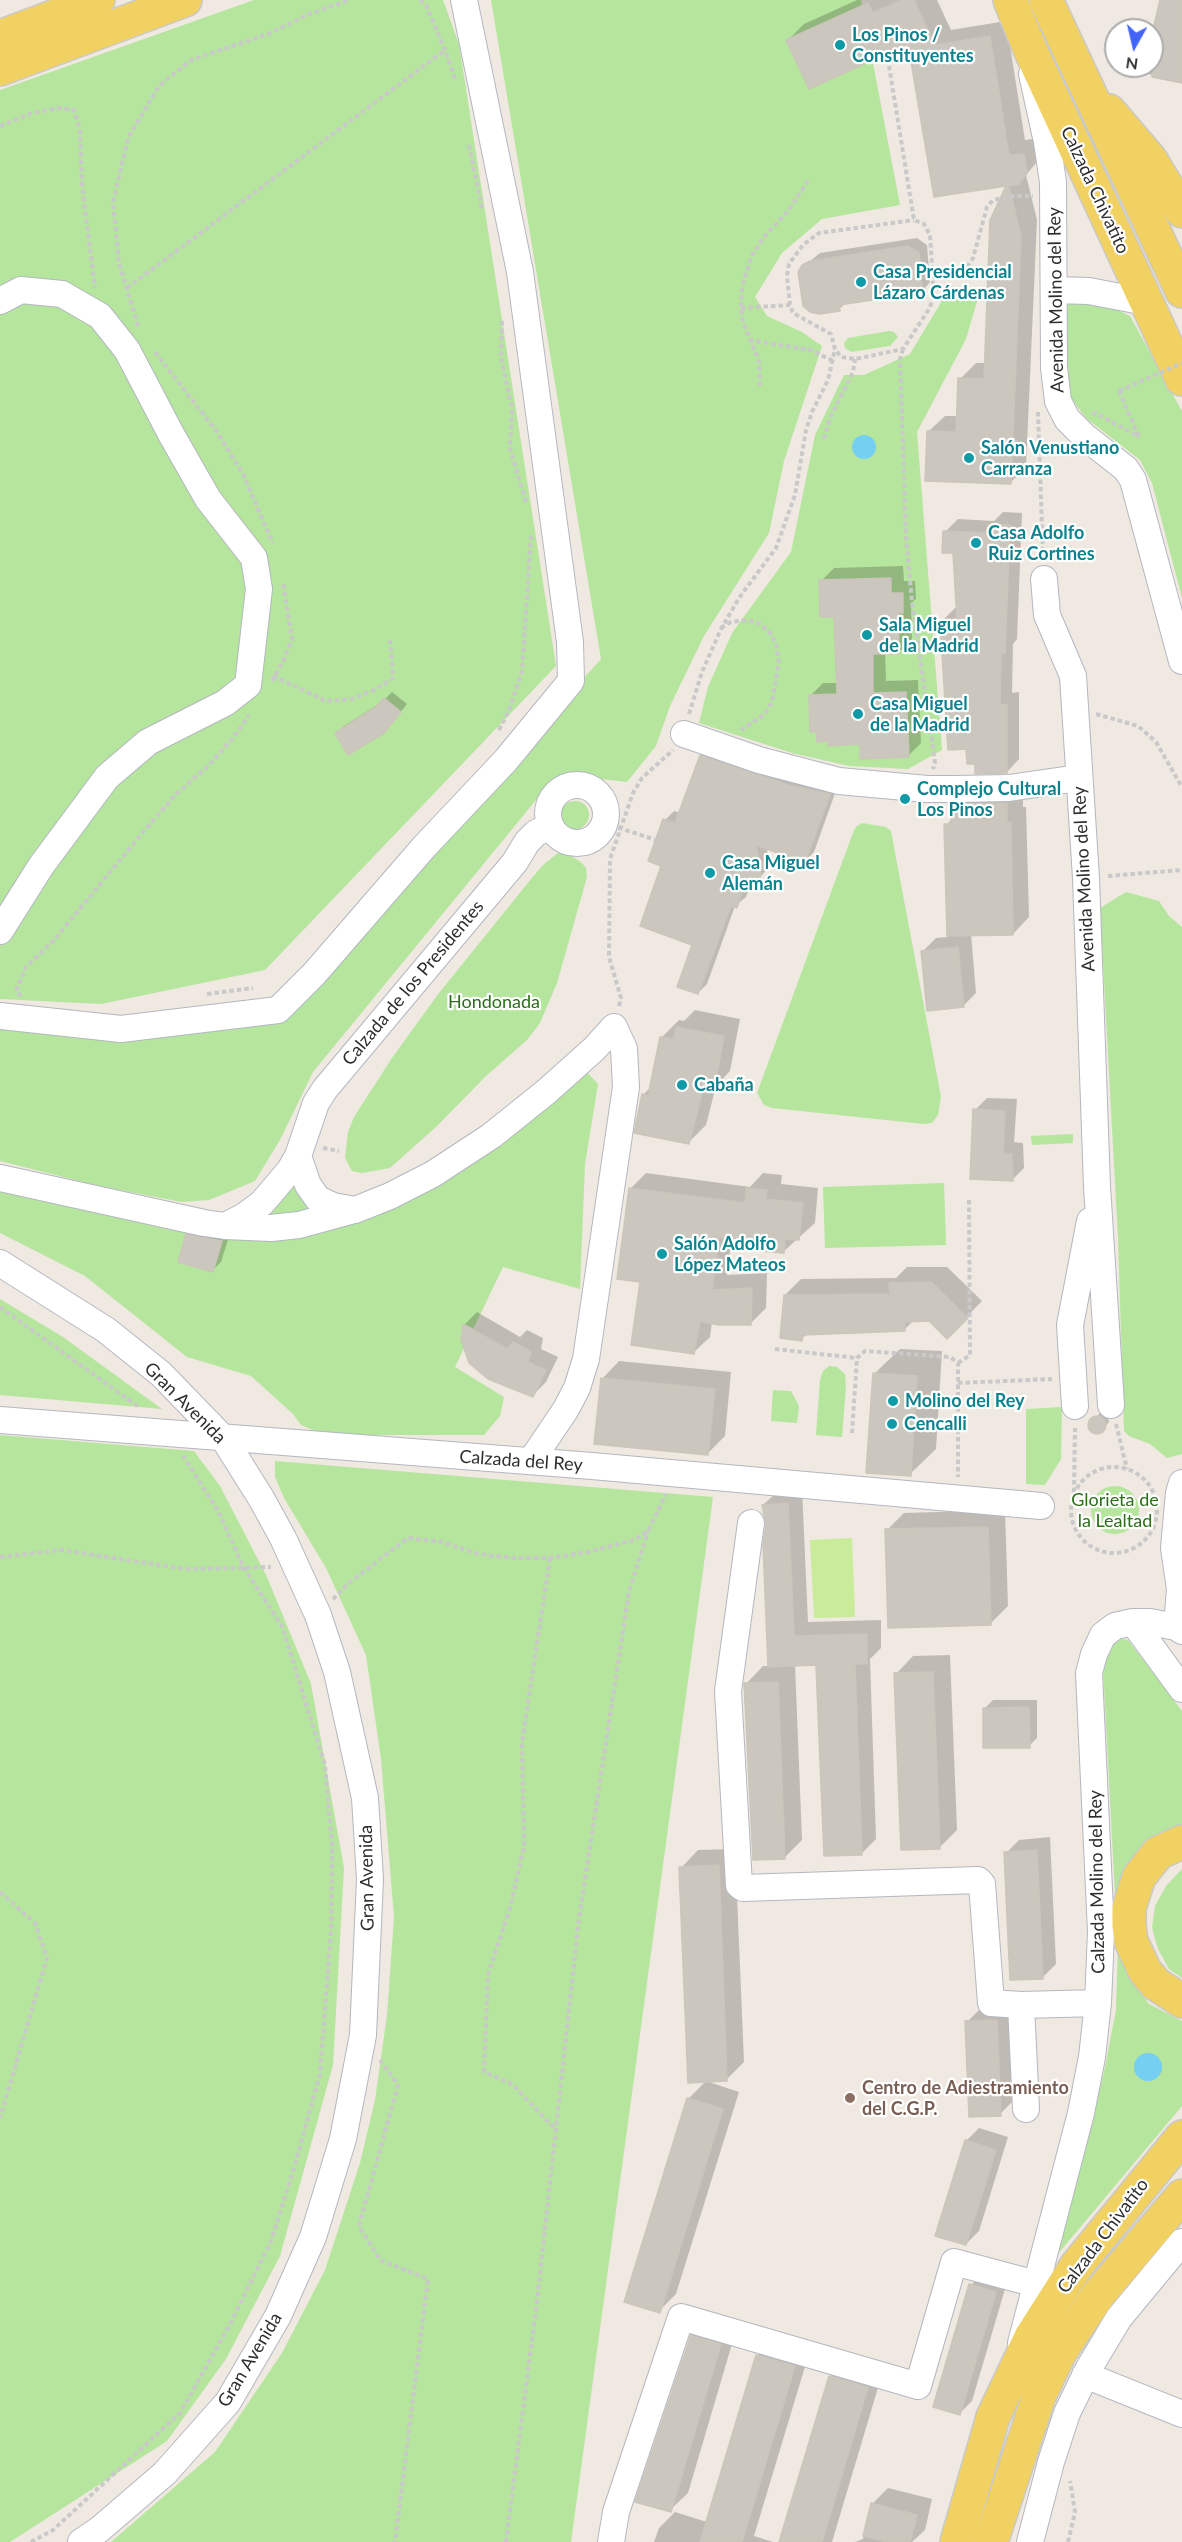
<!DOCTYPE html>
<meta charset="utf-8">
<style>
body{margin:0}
#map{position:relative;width:1182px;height:2542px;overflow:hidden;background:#efe9e1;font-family:Lato,sans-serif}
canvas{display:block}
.north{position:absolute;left:1104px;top:18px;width:60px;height:60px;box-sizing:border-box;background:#fff;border:2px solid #ababab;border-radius:50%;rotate:188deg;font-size:16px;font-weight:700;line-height:24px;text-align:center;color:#2e2e2e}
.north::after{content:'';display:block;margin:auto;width:21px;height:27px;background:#4264fb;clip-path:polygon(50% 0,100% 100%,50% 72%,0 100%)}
</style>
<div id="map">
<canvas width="1182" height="2542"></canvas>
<div class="north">N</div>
</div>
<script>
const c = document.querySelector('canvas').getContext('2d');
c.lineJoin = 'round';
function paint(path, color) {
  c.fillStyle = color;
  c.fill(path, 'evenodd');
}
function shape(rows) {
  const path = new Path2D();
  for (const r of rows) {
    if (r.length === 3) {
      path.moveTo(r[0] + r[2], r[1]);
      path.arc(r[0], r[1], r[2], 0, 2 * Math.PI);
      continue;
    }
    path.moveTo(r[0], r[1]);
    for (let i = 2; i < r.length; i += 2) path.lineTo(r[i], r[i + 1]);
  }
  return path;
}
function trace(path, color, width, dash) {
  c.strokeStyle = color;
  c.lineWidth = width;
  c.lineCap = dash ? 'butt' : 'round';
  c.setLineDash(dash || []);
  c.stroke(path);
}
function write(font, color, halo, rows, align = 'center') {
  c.font = font + ' Lato,sans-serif';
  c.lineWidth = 4.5;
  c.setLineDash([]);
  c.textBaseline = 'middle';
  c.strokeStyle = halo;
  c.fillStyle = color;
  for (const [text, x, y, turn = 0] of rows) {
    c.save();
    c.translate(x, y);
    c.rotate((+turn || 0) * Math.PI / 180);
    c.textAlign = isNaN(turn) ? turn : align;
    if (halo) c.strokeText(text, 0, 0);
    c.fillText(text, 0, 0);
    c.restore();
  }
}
paint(shape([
 [254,0,443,0,459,44,556,666,265,970,101,1004,0,999,0,90],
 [491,0,861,0,900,205,822,219,782,253,755,297,767,316,802,332,822,346,784,461,769,533,704,636,670,706,656,746,627,782,567,775,536,800,313,1072,280,1140,255,1181,209,1200,182,1202,99,1186,0,1161,0,1029,85,1035,277,1017,601,659],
 [951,286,980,291,966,339,917,432,942,750,908,769,849,766,792,753,699,723,708,687,732,633,791,552,815,435,844,375,864,375,910,354],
 [1064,295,1099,301,1130,316,1182,411,1182,598,1152,483,1140,460,1086,418,1070,397],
 [889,331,894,332,898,337,890,346,851,352,845,348,844,343,848,338],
 [575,815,14],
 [862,823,886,827,891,831,941,1097,938,1115,932,1123,924,1124,772,1108,764,1105,757,1093,854,830,857,826],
 [558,853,570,855,582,863,586,868,587,877,557,983,540,1023,527,1040,486,1076,437,1126,390,1168,362,1173,352,1171,345,1158,348,1132,354,1117,392,1058,439,993,531,879,543,865],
 [1126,892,1159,901,1169,916,1182,927,1182,1454,1167,1458,1150,1444,1129,1436,1124,1431,1118,1238,1100,908],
 [585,1070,598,1084,585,1164,580,1289,503,1267,455,1367,504,1397,500,1416,484,1435,325,1435,301,1425,293,1414,251,1376,187,1357,85,1276,0,1233,0,1185,235,1237,423,1192],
 [1073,1134,1073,1143,1032,1145,1031,1136],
 [944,1183,946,1245,825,1248,823,1187],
 [294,1186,300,1187,312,1212,272,1218,270,1213,272,1209],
 [0,1299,63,1337,162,1409,0,1395],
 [829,1366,837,1367,845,1374,846,1386,842,1437,816,1435,820,1380,823,1371],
 [773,1390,791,1391,799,1406,797,1423,771,1421],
 [1062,1407,1061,1459,1045,1485,1026,1484,1026,1409],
 [0,1435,194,1451,220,1486,267,1577,311,1684,344,1868,333,2065,280,2256,226,2359,167,2441,10,2542,0,2542],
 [275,1461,713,1497,571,2542,111,2542,215,2452,282,2353,325,2270,360,2163,375,2100,387,2015,394,1917,381,1759,366,1655,326,1568,284,1498,275,1477],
 [1115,1510,24],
 [1120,1638,1128,1640,1182,1711,1182,1824,1151,1839,1131,1864,1115,1895,1103,1667,1114,1644],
 [1182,1869,1182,1978,1169,1969,1158,1949,1152,1928,1155,1906,1166,1886],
 [1118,1946,1130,1977,1149,2004,1182,2021,1182,2106,1057,2255,1104,2072,1116,2010]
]), '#b6e59e');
paint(shape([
 [852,1538,855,1617,814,1618,810,1540]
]), '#c9ec9a');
paint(shape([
 [864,447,12],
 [1148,2067,14]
]), '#75cff0');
paint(shape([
 [857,0,937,0,951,30,1006,21,1025,140,1040,138,1042,156,1026,175,1037,220,1026,467,1010,483,929,431,945,416,958,416,960,379,976,363,986,363,1009,184,909,42,788,40,804,24],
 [1162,0,1182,0,1182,82,1144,73,1146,66,1152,66,1152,40],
 [917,238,927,245,930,282,917,297,907,294,846,303,839,309,804,266,820,253],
 [1003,512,1022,513,1017,639,1013,644,1012,693,1019,692,1019,759,1007,772,976,762,942,621,955,608,958,608,955,552,945,532,958,519,994,521],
 [903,566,904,581,915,581,916,599,911,603,912,639,899,652,885,653,886,681,918,680,921,743,908,756,862,743,810,696,823,683,838,683,836,615,821,581,834,568],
 [392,692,407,704,391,724,337,733,344,726,382,702],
 [711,747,838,785,814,852,805,861,767,847,769,867,755,883,750,885,746,897,735,906,707,984,698,993,694,944,663,865,665,820,674,811,680,813,701,756],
 [969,788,1023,788,1023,807,1026,807,1029,917,1013,934,971,934,976,993,963,1006,923,951,936,938,948,937,946,825,953,818,952,805],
 [695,1010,740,1019,730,1071,716,1086,706,1125,689,1142,643,1095,652,1086,662,1037,679,1020,684,1021],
 [987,1098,1017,1099,1014,1142,1023,1143,1024,1168,1012,1180,975,1110],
 [646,1173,750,1187,763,1173,782,1175,781,1184,818,1188,815,1223,783,1252,762,1240,732,1236,727,1275,767,1273,766,1308,750,1324,712,1322,710,1337,694,1352,642,1281,630,1189],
 [196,1227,230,1233,221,1262,213,1270,188,1235],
 [907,1267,947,1267,982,1301,947,1337,930,1319,914,1320,905,1329,807,1334,801,1339,785,1295,801,1279,896,1278],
 [477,1312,520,1337,527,1330,543,1338,541,1349,558,1357,546,1382,533,1395,464,1325],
 [900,1349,942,1351,936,1449,910,1474,874,1374],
 [619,1361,731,1372,725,1436,708,1453,602,1379],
 [1100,1413,1107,1415,1109,1422,1102,1431,1097,1433,1093,1432,1089,1425],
 [802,1489,808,1622,881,1620,881,1648,870,1659,876,1839,862,1853,818,1663,795,1664,802,1840,784,1858,746,1684,763,1666,769,1666,767,1524,763,1505,778,1491],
 [1005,1510,1008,1606,990,1624,887,1530,904,1513],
 [950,1655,957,1830,939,1848,896,1674,913,1656],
 [993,1700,1037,1700,1037,1738,1029,1746,984,1709],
 [1050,1837,1056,1964,1043,1977,1006,1853,1019,1840],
 [735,1849,744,2062,726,2080,681,1868,698,1850],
 [1010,2008,1013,2101,1000,2114,967,2022,980,2009],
 [706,2081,739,2092,676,2294,659,2311,688,2099],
 [979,2128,1008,2137,979,2231,966,2244,966,2141],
 [984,2272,1008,2279,972,2401,959,2414,971,2285],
 [709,2319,737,2327,688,2493,670,2510,692,2336],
 [773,2339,810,2350,754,2536,773,2542,654,2542,659,2528,675,2512,707,2522,758,2355],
 [846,2361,883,2371,832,2542,781,2542,830,2377],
 [888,2488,932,2499,925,2530,912,2542,855,2542,863,2539,872,2504]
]), '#0003');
const building = shape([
 [901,0,914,0,935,45,990,36,1009,155,1024,154,1027,173,1019,184,1009,186,1021,236,1011,484,925,481,927,431,956,432,958,378,984,379,990,220,1006,186,934,197,908,44,809,89,786,40,868,3,873,13,901,0],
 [1160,0,1182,0,1182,83,1152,77,1152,34,1160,0],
 [908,246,919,253,922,292,918,298,906,300,906,295,839,305,840,311,819,314,810,312,803,306,798,272,802,265,810,261,908,246],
 [988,524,1010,525,1005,654,1001,653,1000,705,1007,704,1007,773,975,774,975,764,967,764,966,749,948,750,940,620,957,621,953,553,942,553,943,531,988,533,988,524],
 [891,578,891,593,903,593,903,613,898,613,899,654,873,654,873,693,906,692,909,757,860,759,860,744,828,746,828,741,817,742,817,732,810,732,809,695,837,694,834,617,820,617,819,580,891,578],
 [384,698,401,712,384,733,348,755,335,733,376,707,384,698],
 [700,755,791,786,830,794,805,863,756,845,761,871,760,878,755,884,743,889,737,908,731,906,698,994,677,987,692,945,640,926,661,866,648,861,663,819,675,823,700,755],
 [1007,803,1007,823,1011,822,1013,935,947,936,944,824,951,824,951,804,1007,803],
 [958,947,964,1007,927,1011,921,951,958,947],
 [676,1027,724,1036,714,1090,703,1089,689,1144,634,1133,642,1094,648,1096,660,1037,674,1039,676,1027],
 [973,1109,1005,1111,1003,1153,1012,1154,1013,1181,970,1179,973,1109],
 [629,1188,745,1203,746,1188,767,1190,766,1199,803,1203,799,1240,785,1239,784,1253,759,1251,760,1241,719,1237,712,1290,752,1288,751,1325,719,1325,700,1321,694,1354,631,1345,640,1282,617,1279,629,1188],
 [186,1234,222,1241,213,1272,178,1262,186,1234],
 [931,1282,968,1318,947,1339,929,1321,905,1322,905,1331,803,1335,802,1341,780,1338,784,1295,890,1294,889,1283,931,1282],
 [463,1324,507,1349,513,1342,531,1352,528,1362,546,1370,533,1397,488,1379,469,1363,461,1339,463,1324],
 [873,1373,917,1376,911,1476,866,1473,873,1373],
 [601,1378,715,1389,708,1455,594,1444,601,1378],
 [1097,1425,9],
 [788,1503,794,1636,867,1634,867,1664,855,1664,862,1855,824,1856,816,1665,768,1667,763,1544,766,1524,762,1505,788,1503],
 [988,1527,991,1625,888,1628,885,1529,988,1527],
 [933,1672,940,1849,901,1850,894,1673,933,1672],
 [778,1682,785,1859,753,1860,744,1683,778,1682],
 [1029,1707,1030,1748,983,1748,983,1708,1029,1707],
 [1037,1850,1043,1979,1010,1980,1004,1852,1037,1850],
 [719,1865,727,2081,688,2083,679,1867,719,1865],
 [997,2020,1001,2116,969,2117,965,2021,997,2020],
 [687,2098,723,2109,660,2313,624,2302,687,2098],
 [965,2140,996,2150,966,2245,935,2236,965,2140],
 [969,2284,996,2292,960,2415,933,2407,969,2284],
 [691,2335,721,2344,671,2512,635,2502,691,2335],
 [756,2355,795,2366,742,2542,700,2542,756,2355],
 [829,2376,868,2387,822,2542,779,2542,829,2376],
 [871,2503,917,2515,910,2542,888,2542,863,2536,871,2503]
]);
paint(building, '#cbc7bf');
trace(building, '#cbc5ba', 1.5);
const minor = shape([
 [1032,74,1047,142,1053,182,1054,368,1058,401,1067,419,1084,436,1126,469,1133,480,1182,661],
 [1054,290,1089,291,1146,302],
 [0,301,21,290,62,294,100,316,127,350,171,434,208,499,254,558,259,589,248,685,225,703,148,742,107,777,41,866,0,931],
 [1044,579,1047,615,1073,676,1086,878,1097,1186,1111,1405],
 [684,734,759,760,839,781,927,789,955,789,1009,788,1078,778],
 [577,814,29],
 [0,1016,121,1029,278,1010,314,974,424,847,506,760,571,681,570,642,520,272,464,0],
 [298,1156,308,1185,318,1199,333,1206,355,1210,390,1196,433,1174,491,1136,546,1092,594,1049,614,1027,624,1049,626,1087,586,1359,577,1388,566,1409,531,1461],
 [0,1178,204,1223,225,1226,243,1217,262,1203,290,1170,298,1156,316,1103,325,1089,515,862,527,842,536,833,550,826],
 [225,1226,271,1228,299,1225,354,1210],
 [0,1263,106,1330,161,1374,224,1439,261,1498,283,1538,318,1615,337,1672,365,1798,370,1879,363,2035,343,2139,313,2237,278,2316,228,2402,165,2473,100,2529,81,2542],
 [1075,1406,1070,1325,1090,1221],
 [0,1420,592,1466,1041,1506],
 [1182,1483,1179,1493,1174,1548,1180,1589,1178,1614,1182,1621],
 [751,1523,728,1691,739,1885,743,1888,978,1880,982,1884,991,2003,1021,2005,1098,2003],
 [1133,1622,1182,1689],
 [1021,2005,1026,2109],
 [1021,2343,1081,2113,1092,2057,1098,2003,1101,1932,1089,1673,1094,1654,1103,1635,1115,1626,1133,1622,1150,1622,1176,1627,1182,1631],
 [1085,2375,1182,2414],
 [611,2542,616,2512,681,2317,918,2386,954,2262,1036,2284],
 [1030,2542,1051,2462,1067,2413,1089,2368,1119,2318,1182,2242]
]);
const major = shape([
 [1010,0,1029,47,1182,379],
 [1046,0,1182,291],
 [0,37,98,0],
 [0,69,185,0],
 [1109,111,1150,159,1182,211],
 [1182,1842,1158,1853,1139,1877,1129,1908,1129,1925,1131,1941,1145,1971,1156,1984,1182,2001],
 [957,2542,993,2417,1031,2337,1077,2265,1182,2137],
 [991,2542,1039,2396,1060,2352,1098,2295,1182,2196]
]);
trace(minor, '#b4b7c1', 28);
trace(major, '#c9c9c9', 36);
trace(shape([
 [420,0,426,5,445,50,456,82],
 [889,66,914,220,924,224,930,235,934,297,929,309,903,349,855,359,841,357,835,349,831,334,793,313,790,305,787,276,789,264,803,245,819,233,914,220],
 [0,126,32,113,60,108,74,110,80,129,82,185,95,288],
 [469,145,482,208],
 [933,277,956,276,966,269,973,258,987,207,993,200,1011,196,1033,196],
 [127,288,445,50],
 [741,308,790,305],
 [502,321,501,358,512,408,510,449,526,502],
 [138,326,119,263,113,202,128,138,159,86,191,60,268,34,309,14,349,0],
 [749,340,811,350,833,361],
 [903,349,900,359,906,536,912,602,935,763,933,769],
 [155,352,217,432,243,474,273,544],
 [760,386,759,361,743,322,741,308,742,287,751,257,764,237,789,210,809,179],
 [1119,391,1139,437],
 [1038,412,1043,557],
 [1092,414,1096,413,1139,437],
 [824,439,830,418,853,372,855,359],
 [721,628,731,622,747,620,761,624,770,633,776,644,779,661,772,702,765,714,741,730],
 [273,676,326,701,352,699,374,690,393,678,390,640],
 [272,681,284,659,292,639,283,583],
 [689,714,702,672,721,629,739,598,776,548,795,495,806,430,812,412,828,380,835,349],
 [1096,714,1138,726,1156,742,1182,787],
 [499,730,509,710,522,672,531,535],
 [604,823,656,840],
 [1108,876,1182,870],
 [207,994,253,988],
 [21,996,16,991,26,967,54,940,144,831,175,795,208,766,234,737,249,715],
 [619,1006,621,998,609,957,610,859,633,793,642,778,673,750],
 [323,1148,339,1151],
 [0,1307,140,1408],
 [775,1349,857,1358],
 [958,1363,970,1355,969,1199],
 [958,1383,1052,1379],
 [1116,1424,1127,1469],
 [852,1433,857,1358,865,1351,950,1357,958,1363,958,1477],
 [1114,1510,43],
 [1074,1492,1075,1428],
 [0,1557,62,1550,185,1569,271,1567],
 [550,1558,522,1742,524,1847,510,1908,488,1975,484,2072,512,2084,557,2131],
 [333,1599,350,1582,408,1538,442,1542,478,1554,515,1558,550,1558,588,1552,634,1540,648,1531,666,1494],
 [0,1892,35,1923,47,1958,0,2118],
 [380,2060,398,2085,359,2226,380,2260,428,2279,395,2542],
 [31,2542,53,2530,180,2413,229,2326,271,2241,294,2168,320,2074,331,1932,332,1845,325,1765,282,1626,244,1568,218,1511,183,1456],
 [506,2542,537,2301,579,1918,629,1592,648,1531],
 [1068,2542,1075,2512,1070,2481]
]), '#c9c9c9', 4, [4.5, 3]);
trace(minor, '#fff', 26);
trace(major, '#f2d163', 33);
trace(shape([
 [1119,391,1182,363]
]), '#c9c9c9', 4, [4.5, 3]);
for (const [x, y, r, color] of [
 [840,45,6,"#0f9aa8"],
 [861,282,6,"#0f9aa8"],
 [969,458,6,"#0f9aa8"],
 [976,543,6,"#0f9aa8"],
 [867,635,6,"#0f9aa8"],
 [858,714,6,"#0f9aa8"],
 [905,799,6,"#0f9aa8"],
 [710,873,6,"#0f9aa8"],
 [682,1085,6,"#0f9aa8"],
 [662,1254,6,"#0f9aa8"],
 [893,1401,6,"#0f9aa8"],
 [892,1424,6,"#0f9aa8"],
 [850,2098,6,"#8d6e63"]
]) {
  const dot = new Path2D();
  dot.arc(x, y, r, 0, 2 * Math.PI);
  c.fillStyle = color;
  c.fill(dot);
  trace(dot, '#fff', 2);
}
write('bold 18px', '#0d838f', '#fff', [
 ["Los Pinos /",852,35],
 ["Constituyentes",852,56],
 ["Casa Presidencial",873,272],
 ["Lázaro Cárdenas",873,293],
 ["Salón Venustiano",981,448],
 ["Carranza",981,469],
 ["Casa Adolfo",988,533],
 ["Ruiz Cortines",988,554],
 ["Sala Miguel",879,625],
 ["de la Madrid",879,646],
 ["Casa Miguel",870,704],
 ["de la Madrid",870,725],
 ["Complejo Cultural",917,789],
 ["Los Pinos",917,810],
 ["Casa Miguel",722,863],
 ["Alemán",722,884],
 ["Cabaña",694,1085],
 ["Salón Adolfo",674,1244],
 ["López Mateos",674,1265],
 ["Molino del Rey",905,1401],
 ["Cencalli",904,1424]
], 'left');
write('18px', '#2e2e2e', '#fff', [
 ["Calzada Chivatito",1095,190,65],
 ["Avenida Molino del Rey",1056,300,-91],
 ["Avenida Molino del Rey",1084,879,-93],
 ["Calzada de los Presidentes",413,983,-50],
 ["Gran Avenida",185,1403,45],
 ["Calzada del Rey",521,1461,4],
 ["Gran Avenida",367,1878,-91],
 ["Calzada Molino del Rey",1097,1882,-91],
 ["Calzada Chivatito",1103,2236,-53],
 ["Gran Avenida",250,2360,-59]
]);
write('18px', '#2c6e1b', '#fff', [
 ["Hondonada",494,1002],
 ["Glorieta de",1115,1500],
 ["la Lealtad",1115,1521]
]);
write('bold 18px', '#785e54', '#fff', [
 ["Centro de Adiestramiento",862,2088],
 ["del C.G.P.",862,2109]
], 'left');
</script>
